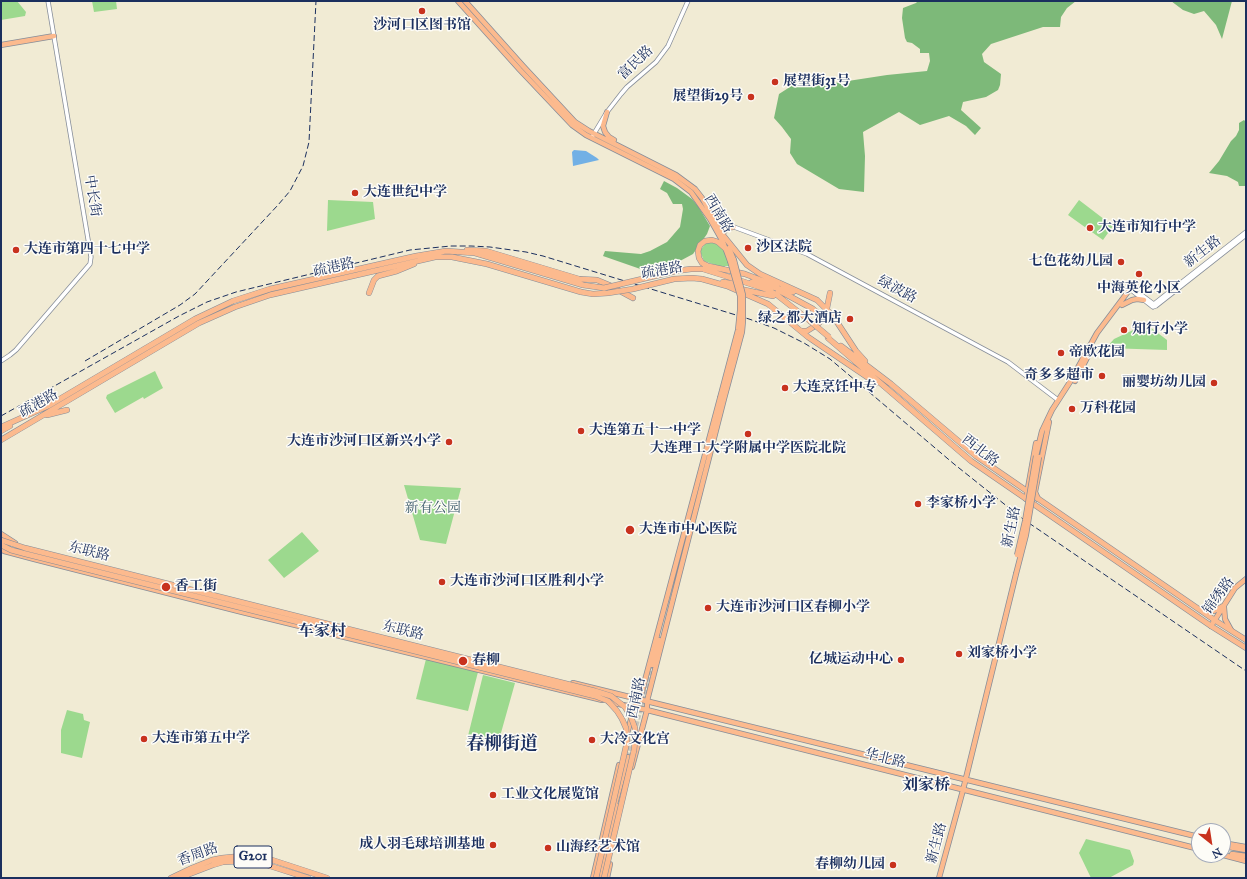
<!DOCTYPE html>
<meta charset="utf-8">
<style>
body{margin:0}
#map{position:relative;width:1247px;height:879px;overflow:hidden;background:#f1ebd4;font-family:"IM FELL Great Primer",serif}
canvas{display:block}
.frame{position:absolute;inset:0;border:2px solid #1b2f5e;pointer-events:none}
.north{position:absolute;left:1191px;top:823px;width:40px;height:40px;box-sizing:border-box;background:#fdfcf7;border:1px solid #a3aaba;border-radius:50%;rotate:150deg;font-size:11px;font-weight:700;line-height:16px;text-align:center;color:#1b2f5e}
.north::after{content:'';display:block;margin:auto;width:14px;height:18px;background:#c8321e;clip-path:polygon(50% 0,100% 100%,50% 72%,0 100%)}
</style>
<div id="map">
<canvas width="1247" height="879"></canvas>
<div class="frame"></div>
<div class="north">N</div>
</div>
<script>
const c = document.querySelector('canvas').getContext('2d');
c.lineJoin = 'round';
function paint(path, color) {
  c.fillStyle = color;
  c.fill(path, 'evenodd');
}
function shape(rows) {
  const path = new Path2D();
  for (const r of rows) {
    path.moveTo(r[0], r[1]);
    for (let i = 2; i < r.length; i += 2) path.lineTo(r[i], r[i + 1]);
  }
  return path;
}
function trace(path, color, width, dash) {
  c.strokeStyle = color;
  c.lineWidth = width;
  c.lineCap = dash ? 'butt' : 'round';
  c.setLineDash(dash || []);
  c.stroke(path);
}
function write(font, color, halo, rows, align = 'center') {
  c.font = font + ' "IM FELL Great Primer","Noto Serif SC",serif';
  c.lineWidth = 3;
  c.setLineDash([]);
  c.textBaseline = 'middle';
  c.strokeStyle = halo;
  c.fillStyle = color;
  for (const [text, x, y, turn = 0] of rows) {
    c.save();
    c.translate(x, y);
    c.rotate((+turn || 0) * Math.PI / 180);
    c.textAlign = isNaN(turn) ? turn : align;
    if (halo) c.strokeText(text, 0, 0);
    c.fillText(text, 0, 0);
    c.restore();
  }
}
paint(shape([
 [1,1,17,1,26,12,25,16,1,20],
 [92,1,116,1,117,9,94,12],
 [328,200,373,202,375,219,327,231],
 [1079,200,1113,226,1103,240,1068,215],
 [710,242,720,245,725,252,730,266,725,266,724,268,704,261,700,251,705,244],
 [1146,324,1167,340,1167,350,1106,348,1114,339],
 [155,371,163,388,144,399,143,397,115,413,106,398,107,395],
 [404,485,461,488,446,544,420,540],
 [302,532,319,551,284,578,268,560],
 [426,659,478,672,468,711,416,699],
 [483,675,515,683,499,740,495,740,486,745,467,740],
 [67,710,83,714,84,720,90,722,82,758,61,753,61,730],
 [1086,839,1130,850,1134,861,1133,865,1109,878,1091,878,1079,853]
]), '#9cd98e');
paint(shape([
 [918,1,1076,1,1067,8,1061,17,1060,27,1043,27,991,44,982,54,984,62,1001,74,1000,85,998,90,986,97,963,102,961,110,981,128,975,135,966,126,949,116,920,125,899,112,863,132,865,156,864,192,839,189,797,164,790,153,791,139,782,127,774,118,779,94,793,85,822,85,887,75,927,71,930,61,929,53,920,53,920,49,912,43,907,42,905,38,902,18,903,8,916,3],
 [1171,1,1232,1,1222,39,1216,25,1204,11,1194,14,1183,10],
 [1244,120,1246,122,1246,186,1239,186,1238,182,1227,176,1209,173,1219,161,1231,141,1236,136,1239,130,1239,123],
 [664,181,677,188,692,199,698,206,710,226,707,234,693,254,665,269,649,272,603,256,605,251,641,254,650,251,667,242,680,227,683,209,682,204,673,204,667,193,660,189]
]), '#7db979');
paint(shape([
 [574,150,586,151,597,158,599,160,573,166,572,152]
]), '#72b0e5');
trace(shape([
 [628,757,652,665]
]), '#c6c5bc', 4.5, [4.5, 2]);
const minor = shape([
 [592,137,607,112,621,94,627,87,656,62,668,46,688,1],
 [715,220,807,254,1008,362,1058,400],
 [1132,288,1155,305],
 [1130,289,1153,307],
 [1153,307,1154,304,1246,232],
 [1153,307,1156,306,1246,235],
 [1,361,10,355,16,350,90,264,91,257,48,1]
]);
const major = shape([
 [458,1,520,70,572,125,586,135,674,179,691,192,710,219,723,242,730,261],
 [465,1,523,66,575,122,589,131,676,175,695,189,702,198,723,236],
 [1,45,54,36],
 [607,112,603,126,605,132,609,137,614,140],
 [729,248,734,260],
 [1122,305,1132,300,1137,299,1144,300],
 [1075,381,1090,352],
 [1036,456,1042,431,1052,410,1070,382,1097,333,1130,289,1132,288],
 [1026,499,1036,443],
 [1038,499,1035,492,1049,422],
 [1,534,15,543],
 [1,549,4,551,34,559,242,612,602,700],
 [1224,607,1225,619,1231,630],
 [1202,611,1214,611,1223,606],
 [1211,626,1235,588,1246,579],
 [652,665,659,640],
 [573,683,1199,837],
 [609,702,647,710,1199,849],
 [627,734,634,708,640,699,720,398],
 [632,767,647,710,647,701,724,399],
 [614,808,628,757],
 [1223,843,1246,847],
 [1223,846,1246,850],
 [1232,854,1246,856],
 [1223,855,1246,861],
 [593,878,619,765],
 [601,878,617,806],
 [607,878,610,864],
 [939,878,963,790,1016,574]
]);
const highway = shape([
 [733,227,727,228,722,234,747,265,760,274,817,300,833,316,856,351,865,361],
 [726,249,718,242,712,240,705,241,700,245,698,251,699,258,702,263,708,266,745,274,777,286],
 [467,250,486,251,579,279,597,280,609,285,633,298],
 [703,269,732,278,766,289,777,295,810,321],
 [702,279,727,286,768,304,808,337,876,383],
 [723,282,740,285],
 [752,282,793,292],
 [740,289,773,296],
 [778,290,813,309,818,313,819,321,815,326,807,331,802,331],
 [369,293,374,280,378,276,397,271,414,264],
 [819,323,826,313,830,293],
 [828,338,971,461,1211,626,1246,648],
 [841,346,891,384,976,456,1216,621,1246,640],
 [47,415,67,410],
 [1,427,48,406,195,319,233,301,270,289,416,256,446,251,475,253,583,285],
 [1,431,10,426],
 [1,440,199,323,235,307,270,295,435,257,452,257,487,264,581,292],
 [171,878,192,868,212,860,222,858,242,856,258,857,269,859,327,878],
 [179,878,213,865,223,862,242,861,257,862,267,865,308,878]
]);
trace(minor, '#868d99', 5);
trace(major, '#868d99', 6);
trace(highway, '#868d99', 6);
trace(minor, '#fff', 3.5);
trace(major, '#fcba8e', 4.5);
trace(highway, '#fcba8e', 5);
trace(shape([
 [85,361,180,305,195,294,278,205,290,191,303,166,309,142,316,1],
 [1,416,179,316,207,302,236,292,410,250,451,246,471,246,490,247,526,252,543,256,749,319,774,328,804,343,830,359,849,375,954,464,1023,519,1246,671]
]), '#1b2f5e', 1, [6, 3]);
const majorBridge = shape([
 [720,398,738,330,740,310,740,296,730,261],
 [724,399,742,332,743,321,743,295,734,260],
 [1017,555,1025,521,1036,456],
 [1016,574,1026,535,1039,457]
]);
const highwayBridge = shape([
 [583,285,604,288,676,271,691,269,703,269],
 [581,292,593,294,608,293,633,289,674,279,692,278,702,279],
 [810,321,829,337],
 [1,540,25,548,595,691,611,696,625,707,631,717,635,728,635,739,634,750,604,878],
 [1,545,11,550,26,554,595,696,608,701,617,711,622,719,626,728,627,742,596,878]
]);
trace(majorBridge, '#868d99', 6, []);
trace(highwayBridge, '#868d99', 6, []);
trace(majorBridge, '#fcba8e', 4.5);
trace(highwayBridge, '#fcba8e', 5);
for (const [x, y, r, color] of [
 [422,11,4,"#c8321e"],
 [775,82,4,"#c8321e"],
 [751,97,4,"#c8321e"],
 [355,193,4,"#c8321e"],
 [1090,228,4,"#c8321e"],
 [748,248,4,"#c8321e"],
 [16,250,4,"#c8321e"],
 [1121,262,4,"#c8321e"],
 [1139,274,4,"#c8321e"],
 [850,319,4,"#c8321e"],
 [1124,330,4,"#c8321e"],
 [1061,353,4,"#c8321e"],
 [1102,376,4,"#c8321e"],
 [1214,383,4,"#c8321e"],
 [785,388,4,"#c8321e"],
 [1072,409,4,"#c8321e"],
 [581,431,4,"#c8321e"],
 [748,434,4,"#c8321e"],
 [449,442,4,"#c8321e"],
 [918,504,4,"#c8321e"],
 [630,530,5,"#c8321e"],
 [442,582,4,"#c8321e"],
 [166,587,5,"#c8321e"],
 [708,608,4,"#c8321e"],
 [959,654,4,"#c8321e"],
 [901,660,4,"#c8321e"],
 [463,661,5,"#c8321e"],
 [144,739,4,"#c8321e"],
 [592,740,4,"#c8321e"],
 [493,795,4,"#c8321e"],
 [493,845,4,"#c8321e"],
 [548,848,4,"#c8321e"],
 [893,865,4,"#c8321e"]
]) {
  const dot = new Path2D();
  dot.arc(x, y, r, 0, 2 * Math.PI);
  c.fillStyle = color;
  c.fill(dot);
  trace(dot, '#fdfcf7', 1.5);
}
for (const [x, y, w] of [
 [253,857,38]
]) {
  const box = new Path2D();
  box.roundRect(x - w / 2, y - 11, w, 22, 3);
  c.fillStyle = '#fdfcf7';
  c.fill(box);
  trace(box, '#1b2f5e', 1);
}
write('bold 13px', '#1b2f5e', null, [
 ["G201",253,857]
]);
write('bold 14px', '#1b2f5e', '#fdfcf7', [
 ["沙河口区图书馆",422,26,"center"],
 ["展望街31号",783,82],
 ["展望街29号",743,97,"right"],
 ["大连世纪中学",363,193],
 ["大连市知行中学",1098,228],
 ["沙区法院",756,248],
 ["大连市第四十七中学",24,250],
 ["七色花幼儿园",1113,262,"right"],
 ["中海英伦小区",1139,289,"center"],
 ["绿之都大酒店",842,319,"right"],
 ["知行小学",1132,330],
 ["帝欧花园",1069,353],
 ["奇多多超市",1094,376,"right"],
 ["丽婴坊幼儿园",1206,383,"right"],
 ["大连烹饪中专",793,388],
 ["万科花园",1080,409],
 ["大连第五十一中学",589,431],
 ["大连市沙河口区新兴小学",441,442,"right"],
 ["大连理工大学附属中学医院北院",748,449,"center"],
 ["李家桥小学",926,504],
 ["大连市中心医院",639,530],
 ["大连市沙河口区胜利小学",450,582],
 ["香工街",175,587],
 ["大连市沙河口区春柳小学",716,608],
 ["刘家桥小学",967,654],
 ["亿城运动中心",893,660,"right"],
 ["春柳",472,661],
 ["大连市第五中学",152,739],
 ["大冷文化宫",600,740],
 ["工业文化展览馆",501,795],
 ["成人羽毛球培训基地",485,845,"right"],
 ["山海经艺术馆",556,848],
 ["春柳幼儿园",885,865,"right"]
], 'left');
write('14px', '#1b2f5e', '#fdfcf7', [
 ["富民路",636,63,-44],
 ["中长街",92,196,81],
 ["西南路",718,214,59],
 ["新生路",1203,252,-38],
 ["疏港路",334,268,-13],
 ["疏港路",662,271,-10],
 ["绿波路",897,290,28],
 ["疏港路",39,404,-30],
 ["西北路",980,451,38],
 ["新生路",1012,527,-78],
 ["东联路",89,552,14],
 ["锦绣路",1219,596,-54],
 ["东联路",403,631,14],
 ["西南路",637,698,-78],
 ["华北路",885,759,14],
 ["新生路",937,843,-75],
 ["香周路",198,855,-20]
]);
write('14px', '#3b5a6a', '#fdfcf7', [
 ["新有公园",433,509]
]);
write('bold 16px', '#1b2f5e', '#fdfcf7', [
 ["车家村",322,632],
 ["刘家桥",926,786]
]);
write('bold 18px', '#1b2f5e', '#fdfcf7', [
 ["春柳街道",502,745]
]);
</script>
